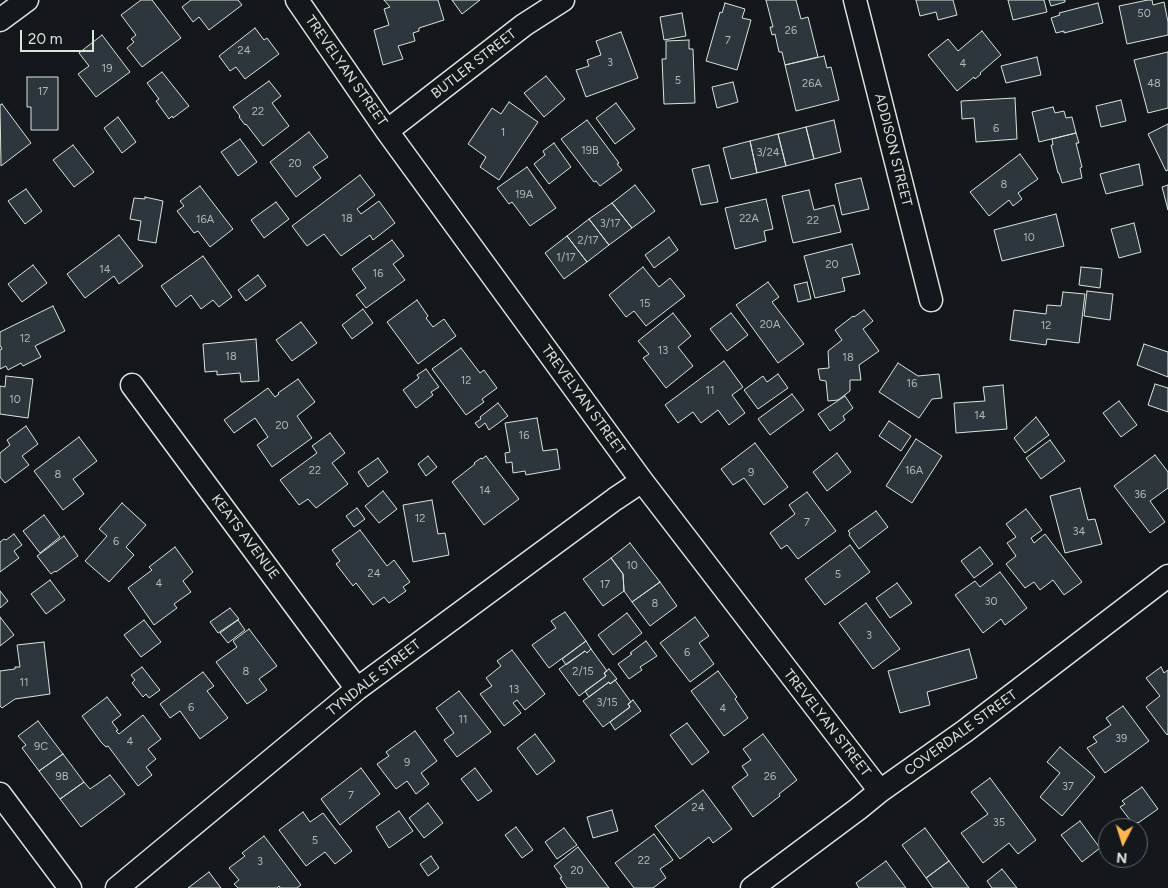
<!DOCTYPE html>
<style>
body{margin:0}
#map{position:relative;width:1168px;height:888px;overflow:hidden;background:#14181c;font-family:Figtree,sans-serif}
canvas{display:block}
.north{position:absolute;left:1098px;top:818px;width:50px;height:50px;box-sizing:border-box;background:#14181c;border:1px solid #626a69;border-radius:50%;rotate:185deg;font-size:14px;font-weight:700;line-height:20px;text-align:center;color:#d8e6dc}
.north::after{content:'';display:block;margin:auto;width:18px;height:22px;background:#ffb74d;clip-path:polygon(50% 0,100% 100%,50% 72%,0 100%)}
.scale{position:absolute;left:20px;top:30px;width:74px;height:22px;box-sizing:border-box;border:2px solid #d8e6dc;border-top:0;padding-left:6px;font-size:15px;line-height:18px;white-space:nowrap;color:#d8e6dc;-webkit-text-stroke:4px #14181c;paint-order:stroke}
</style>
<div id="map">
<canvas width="1168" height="888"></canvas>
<div class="north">N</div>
<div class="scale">20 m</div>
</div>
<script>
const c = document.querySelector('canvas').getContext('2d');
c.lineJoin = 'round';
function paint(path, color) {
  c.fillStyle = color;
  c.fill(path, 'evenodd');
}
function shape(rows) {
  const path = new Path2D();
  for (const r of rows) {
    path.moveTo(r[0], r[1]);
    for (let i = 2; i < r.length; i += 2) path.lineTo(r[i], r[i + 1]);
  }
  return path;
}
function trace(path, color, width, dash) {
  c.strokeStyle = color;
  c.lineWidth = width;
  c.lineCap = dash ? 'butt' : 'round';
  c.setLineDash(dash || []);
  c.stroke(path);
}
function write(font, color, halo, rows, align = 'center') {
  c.font = font + ' Figtree,sans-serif';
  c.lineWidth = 4;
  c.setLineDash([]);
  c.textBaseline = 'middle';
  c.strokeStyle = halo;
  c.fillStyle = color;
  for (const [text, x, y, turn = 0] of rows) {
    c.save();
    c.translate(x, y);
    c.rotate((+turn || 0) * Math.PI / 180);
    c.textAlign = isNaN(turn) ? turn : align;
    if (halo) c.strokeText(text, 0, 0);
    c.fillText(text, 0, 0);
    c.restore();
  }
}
const building = shape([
 [141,0,152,0,181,38,142,67,127,48,134,42,131,39,136,35,121,15,141,0],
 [191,0,238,0,242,5,209,30,199,17,193,22,182,7,191,0],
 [384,0,438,0,444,20,419,28,419,31,413,33,415,41,398,46,403,59,383,65,374,30,389,25,384,9,390,7,384,0],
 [452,0,480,0,462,14,452,0],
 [766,0,796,0,801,19,808,17,818,57,785,65,782,52,779,52,775,34,772,35,770,27,773,27,766,0],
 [916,0,953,0,957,15,938,20,936,12,920,16,916,0],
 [1008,0,1044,0,1047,12,1013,20,1008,0],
 [1049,0,1065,0,1065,2,1051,6,1049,0],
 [1148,0,1152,0,1153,5,1164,2,1168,22,1168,35,1127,44,1119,6,1148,0],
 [725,3,745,9,742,18,751,20,737,70,706,61,720,12,722,13,725,3],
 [1098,3,1103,23,1064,33,1064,31,1056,33,1051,18,1060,15,1059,13,1098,3],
 [682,13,686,36,664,40,660,17,682,13],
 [255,28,264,40,267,38,279,54,245,79,236,67,230,71,219,56,255,28],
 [982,31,1001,55,980,73,981,74,975,79,974,77,957,91,928,55,948,39,958,51,982,31],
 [621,32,638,78,586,97,576,70,589,66,587,60,601,55,596,41,621,32],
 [102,35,130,72,96,97,78,74,89,66,79,53,102,35],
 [689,40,689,49,693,49,695,103,664,104,662,59,666,59,666,41,689,40],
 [1168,52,1168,108,1148,113,1134,60,1168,52],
 [824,56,827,68,831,67,839,100,796,111,785,65,824,56],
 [1037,57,1041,75,1006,83,1001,66,1037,57],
 [162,72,189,106,173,118,172,116,169,119,156,101,159,99,147,83,162,72],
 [546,76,565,99,544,117,524,93,546,76],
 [27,77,58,77,58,130,31,130,31,107,27,107,27,77],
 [269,81,281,96,272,103,289,126,263,146,246,124,245,125,239,117,240,116,233,107,269,81],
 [733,82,738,102,717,108,712,87,733,82],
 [1015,98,1017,139,976,142,974,118,962,119,961,101,1015,98],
 [1121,100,1126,121,1101,127,1096,106,1121,100],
 [509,102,538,122,499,180,480,167,486,157,468,144,492,108,501,114,509,102],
 [616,103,635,129,615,144,596,118,616,103],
 [2,104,31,143,1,166,0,105,2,104],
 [1053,107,1055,113,1064,111,1066,118,1072,117,1076,133,1039,142,1032,112,1053,107],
 [118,117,136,142,122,153,104,128,118,117],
 [587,120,619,163,617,164,622,170,600,186,596,181,594,182,561,139,587,120],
 [834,120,841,152,814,159,806,127,834,120],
 [1168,124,1168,170,1166,171,1148,134,1168,124],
 [806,127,814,159,786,166,778,134,806,127],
 [309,132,328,157,313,167,321,178,296,197,270,162,309,132],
 [1076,133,1079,143,1076,143,1082,167,1080,168,1082,178,1062,183,1059,173,1058,173,1051,145,1053,145,1052,139,1076,133],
 [778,134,786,166,757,173,750,141,778,134],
 [240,139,257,162,238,176,221,152,240,139],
 [750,141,757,173,731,179,723,148,750,141],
 [554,143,571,167,549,184,534,164,545,155,543,151,554,143],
 [73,145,94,172,74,187,53,160,73,145],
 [1020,154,1038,179,1018,193,1022,199,1013,206,1009,200,989,216,970,192,1020,154],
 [1139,164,1143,185,1106,194,1100,174,1139,164],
 [709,165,718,202,701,205,692,169,709,165],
 [527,167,556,208,530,226,512,202,509,204,497,188,527,167],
 [360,175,375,195,357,209,361,214,379,201,395,223,373,240,370,235,341,256,324,234,307,246,292,226,360,175],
 [861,178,869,209,842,215,835,184,861,178],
 [635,185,655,211,632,228,612,203,635,185],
 [1168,185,1168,210,1162,187,1168,185],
 [200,186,233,229,210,247,198,231,194,233,177,211,184,206,180,201,200,186],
 [26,189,42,211,25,224,8,201,26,189],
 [809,190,814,210,834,205,841,232,793,243,782,196,809,190],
 [145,197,163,201,156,243,138,240,141,221,130,219,134,198,145,199,145,197],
 [766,199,773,229,764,231,766,241,735,249,725,208,766,199],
 [276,202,289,219,264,238,251,220,276,202],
 [612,203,632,228,609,245,589,219,612,203],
 [1056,214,1064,246,1002,261,994,230,1056,214],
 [589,219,609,245,587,262,567,236,589,219],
 [1134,223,1141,252,1119,258,1111,229,1134,223],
 [119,235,143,266,119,284,114,276,85,298,67,274,119,235],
 [567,236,587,262,564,279,545,253,567,236],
 [669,237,678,250,654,268,645,255,669,237],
 [392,240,404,256,393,264,405,280,366,308,356,295,366,288,352,269,392,240],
 [852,244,860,274,842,278,845,291,815,298,804,256,852,244],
 [203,256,232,297,219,307,213,300,201,309,191,295,176,307,161,286,203,256],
 [33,265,47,283,22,302,8,284,33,265],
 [643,267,659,287,670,278,685,296,646,326,634,311,626,317,609,295,643,267],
 [1081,267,1102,269,1100,288,1079,285,1081,267],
 [258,275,266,286,246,301,238,290,258,275],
 [768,282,779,297,772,302,804,344,778,363,736,305,768,282],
 [807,282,811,299,798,302,794,285,807,282],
 [1087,291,1113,294,1110,320,1084,316,1087,291],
 [1063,292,1085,294,1079,343,1047,339,1046,345,1010,340,1014,310,1046,314,1047,305,1061,306,1063,292],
 [417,300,428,316,426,318,433,327,444,319,456,336,418,364,387,322,417,300],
 [53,306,65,331,35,346,41,357,23,366,21,363,8,370,6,366,0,369,0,350,2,349,0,345,0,332,53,306],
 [363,309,373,323,352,339,342,325,363,309],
 [864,310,873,321,863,329,879,351,859,365,861,380,850,380,850,391,838,400,828,401,826,381,820,380,818,369,829,368,828,351,842,340,835,330,853,316,854,317,864,310],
 [673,313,691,336,678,347,693,366,666,388,643,358,649,354,638,341,673,313],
 [731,313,748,335,727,351,710,329,731,313],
 [301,322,317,343,292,361,276,340,301,322],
 [256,339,259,381,241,382,240,373,217,375,217,371,205,372,203,344,256,339],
 [1144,344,1168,352,1168,377,1137,365,1144,344],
 [461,348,480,373,484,370,497,388,482,399,484,402,466,415,432,369,461,348],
 [724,361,743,387,732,395,745,413,729,425,718,410,701,423,693,412,678,423,665,405,724,361],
 [898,363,918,376,939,374,942,398,932,399,919,418,879,392,898,363],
 [426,369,439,387,431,392,433,395,416,408,403,390,419,378,417,375,426,369],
 [778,374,788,388,758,409,744,390,763,376,767,382,778,374],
 [6,376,33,379,28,418,0,414,0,386,5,387,6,376],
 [298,379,315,402,297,416,312,438,272,467,257,445,268,437,255,418,234,433,224,420,268,388,275,397,279,394,278,393,298,379],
 [1155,384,1168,388,1168,412,1148,405,1155,384],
 [1003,385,1007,429,956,433,954,403,985,401,983,387,1003,385],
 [792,394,804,410,770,435,758,419,792,394],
 [845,396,853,408,843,416,845,420,830,431,818,414,845,396],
 [1119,401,1137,425,1121,437,1103,413,1119,401],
 [498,403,508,416,489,430,485,423,479,428,475,423,481,419,480,417,498,403],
 [1036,417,1049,435,1025,453,1014,438,1036,417],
 [537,418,543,451,557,449,560,469,526,475,525,471,513,473,512,462,506,463,505,453,510,452,505,423,537,418],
 [889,421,911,436,901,451,879,436,889,421],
 [26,426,38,444,22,456,29,465,5,483,0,477,0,453,10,445,7,440,26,426],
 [330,433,345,453,332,463,348,484,316,508,308,499,299,505,280,480,317,453,312,446,330,433],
 [79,437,97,461,73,479,84,494,63,510,34,471,79,437],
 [916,439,942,456,912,503,886,486,916,439],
 [1050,440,1065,461,1041,479,1026,458,1050,440],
 [755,443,788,487,764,505,744,478,733,485,721,469,755,443],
 [837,453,851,472,827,491,813,472,837,453],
 [1155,455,1168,472,1168,488,1150,501,1165,522,1150,533,1114,486,1155,455],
 [428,456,437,467,426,476,418,464,428,456],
 [486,456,519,499,484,525,452,482,475,464,474,463,481,458,482,459,486,456],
 [378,458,388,472,368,487,358,472,378,458],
 [1080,488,1088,520,1095,519,1102,544,1065,553,1050,496,1080,488],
 [383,491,397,509,379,523,365,506,383,491],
 [807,492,836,531,798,559,787,545,781,549,770,533,795,514,789,505,807,492],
 [432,500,438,534,445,533,449,555,413,562,403,505,432,500],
 [122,503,146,525,126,547,134,555,109,582,85,561,107,536,99,529,122,503],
 [357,508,365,519,354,527,346,516,357,508],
 [1026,509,1042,530,1031,538,1034,543,1045,534,1082,582,1064,595,1053,580,1040,590,1034,582,1025,588,1006,564,1016,556,1007,543,1016,537,1006,524,1026,509],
 [876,511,888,527,859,549,849,535,850,533,848,531,876,511],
 [44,515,60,537,40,553,23,531,44,515],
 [360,530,387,566,394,560,410,582,403,587,406,591,389,603,384,597,373,605,356,583,353,586,336,564,340,561,332,550,360,530],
 [14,534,22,545,14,551,19,558,0,572,0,542,4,539,6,540,14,534],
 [64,536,78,556,56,572,55,571,51,574,37,556,64,536],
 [630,543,660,582,632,602,624,591,623,574,611,558,630,543],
 [850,545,870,572,825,605,805,579,850,545],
 [175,547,193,572,183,581,191,592,174,604,177,608,154,625,128,588,152,570,149,567,175,547],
 [980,547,993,564,974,578,961,561,980,547],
 [611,558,623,574,624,591,603,606,583,579,611,558],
 [1000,572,1027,608,1005,625,1001,619,983,633,955,595,975,581,980,587,1000,572],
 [50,580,65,600,46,614,31,594,50,580],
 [660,582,677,606,650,626,632,602,660,582],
 [897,583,912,603,890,618,876,598,897,583],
 [0,591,8,601,0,608,0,591],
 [866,603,900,649,873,669,839,623,866,603],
 [230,608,239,619,218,633,210,622,230,608],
 [565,612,586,641,549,668,532,645,556,628,551,621,565,612],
 [627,613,642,633,613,655,598,635,627,613],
 [0,617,14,635,0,646,0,617],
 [695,617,709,636,699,643,714,664,690,682,660,643,695,617],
 [144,620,161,642,141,657,124,635,144,620],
 [238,620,245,630,228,643,220,633,238,620],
 [249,629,277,666,259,679,267,690,247,704,216,662,237,647,233,641,249,629],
 [586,641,591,649,587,653,585,651,566,665,562,659,586,641],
 [646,641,657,656,640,667,642,670,629,679,618,664,632,654,630,653,646,641],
 [44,642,50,694,15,699,2,708,0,706,0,671,15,669,15,667,20,667,17,645,44,642],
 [591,649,607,671,604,673,606,676,579,696,559,669,585,651,587,653,591,649],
 [969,649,977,678,927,692,930,705,900,713,888,671,969,649],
 [512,650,545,694,525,710,517,700,513,703,521,713,504,726,480,694,492,686,486,678,501,666,497,661,512,650],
 [142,667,160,690,149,698,146,694,143,697,132,683,135,680,131,675,142,667],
 [1161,667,1164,673,1168,670,1168,734,1167,735,1146,707,1160,696,1146,678,1161,667],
 [609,669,617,679,610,684,609,682,589,697,585,691,606,676,604,673,609,669],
 [718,671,737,697,735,699,748,718,724,736,691,691,718,671],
 [203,672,214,686,207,691,228,718,200,739,180,711,170,718,160,704,203,672],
 [615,680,631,702,628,704,630,707,603,727,583,701,609,682,610,684,615,680],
 [459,691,491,732,457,757,444,740,454,733,436,708,459,691],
 [107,697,121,715,112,722,118,730,116,731,119,734,143,715,161,739,148,749,156,759,146,767,152,775,138,786,108,746,106,747,101,742,82,716,107,697],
 [633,700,641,711,615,730,610,722,630,707,628,704,633,700],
 [1123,706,1149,741,1105,773,1087,748,1097,742,1093,737,1111,725,1106,718,1123,706],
 [38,721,63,754,39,771,22,748,26,745,18,736,38,721],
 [687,723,709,752,692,765,670,735,687,723],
 [415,731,437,761,421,773,429,784,416,794,407,781,396,789,377,764,389,756,386,752,415,731],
 [535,734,555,761,537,775,517,748,535,734],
 [763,734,797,780,779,794,780,796,753,817,732,787,748,775,742,766,751,760,743,749,763,734],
 [1060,747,1095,777,1062,816,1040,797,1060,773,1047,762,1060,747],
 [63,754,84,782,60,799,39,771,63,754],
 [361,768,380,794,340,825,321,799,361,768],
 [475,768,492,791,478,801,461,779,475,768],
 [110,775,125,794,81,827,60,799,84,782,90,789,110,775],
 [990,778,1036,840,1018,854,1009,843,983,863,961,833,988,814,971,792,990,778],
 [1142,787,1158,809,1138,823,1138,822,1134,825,1120,807,1125,804,1122,801,1142,787],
 [703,790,732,829,713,843,709,837,680,859,655,826,703,790],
 [428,803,443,823,424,838,409,818,428,803],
 [612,810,618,831,593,838,587,817,612,810],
 [399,811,413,831,389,848,376,827,399,811],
 [303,812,310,822,323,813,352,851,335,864,325,852,306,866,279,830,303,812],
 [1080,821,1100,848,1082,862,1061,835,1080,821],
 [516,827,533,850,522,858,505,835,516,827],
 [564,828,577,845,557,859,545,842,564,828],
 [925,828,949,861,926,878,902,845,925,828],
 [654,834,673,860,660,869,666,878,653,888,634,888,615,863,654,834],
 [264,836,301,885,297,888,280,888,279,886,277,888,238,888,234,884,239,880,229,868,245,856,242,853,264,836],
 [578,847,609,888,567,888,560,878,562,877,554,866,578,847],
 [431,856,439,868,428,876,420,864,431,856],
 [886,861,906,888,859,888,856,883,886,861],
 [949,861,969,888,933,888,926,878,949,861],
 [1002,869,1017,888,992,888,987,881,1002,869],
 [209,872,221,888,188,888,209,872]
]);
paint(building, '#2c363c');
trace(building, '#d8e6dc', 1);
const minor = shape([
 [297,0,387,131,642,481,880,791],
 [855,0,931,300],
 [0,20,27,0],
 [387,131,524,25,563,0],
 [132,385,357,689],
 [0,794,70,888],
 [117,888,357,689,615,499,642,481],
 [752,888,858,809,880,791,965,731,1168,576]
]);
trace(minor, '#d8e6dc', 25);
trace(minor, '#14181c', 22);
write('11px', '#adbab4', null, [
 ["50",1144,14],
 ["26",791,31],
 ["7",728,41],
 ["24",244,51],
 ["3",610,63],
 ["4",963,64],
 ["19",107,69],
 ["5",678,81],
 ["26A",812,84],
 ["48",1154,84],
 ["17",43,92],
 ["22",258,112],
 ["6",996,129],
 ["1",503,133],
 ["19B",590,151],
 ["3/24",768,153],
 ["20",295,164],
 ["8",1004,185],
 ["19A",524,195],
 ["18",347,219],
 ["22A",749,219],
 ["16A",205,220],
 ["22",813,221],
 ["3/17",610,224],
 ["10",1029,238],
 ["2/17",588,241],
 ["1/17",566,258],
 ["20",832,265],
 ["14",105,270],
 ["16",378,274],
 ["15",645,304],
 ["20A",770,325],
 ["12",1046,326],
 ["12",25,339],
 ["13",663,351],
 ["18",231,357],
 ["18",848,358],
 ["12",466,381],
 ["16",912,384],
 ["11",710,391],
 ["10",15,400],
 ["14",980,416],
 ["20",282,426],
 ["16",524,436],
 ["22",315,471],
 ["16A",914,471],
 ["9",751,473],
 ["8",58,475],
 ["14",485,491],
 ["36",1140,495],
 ["12",420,519],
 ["7",807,523],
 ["34",1079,532],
 ["6",116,542],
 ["10",632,566],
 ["24",374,574],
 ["5",838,575],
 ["4",159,584],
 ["17",605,585],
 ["30",991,602],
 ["8",655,604],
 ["3",869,636],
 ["6",687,653],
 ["8",246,672],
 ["2/15",583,672],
 ["11",24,683],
 ["13",514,690],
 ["3/15",607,703],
 ["6",191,708],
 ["4",723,709],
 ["11",463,720],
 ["39",1121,739],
 ["4",130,742],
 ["9C",41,747],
 ["9",407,763],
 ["9B",62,777],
 ["26",770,777],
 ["37",1068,787],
 ["7",351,796],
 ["24",698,808],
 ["35",999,823],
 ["5",315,841],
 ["22",644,861],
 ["3",260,862],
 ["20",577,871]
]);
write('14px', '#d8e6dc', '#14181c', [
 ["BUTLER STREET",474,64,-38],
 ["TREVELYAN STREET",346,71,55],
 ["ADDISON STREET",893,150,76],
 ["TREVELYAN STREET",583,400,54],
 ["KEATS AVENUE",245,537,53],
 ["TYNDALE STREET",374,678,-38],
 ["TREVELYAN STREET",827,723,52],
 ["COVERDALE STREET",961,733,-36]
]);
</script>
